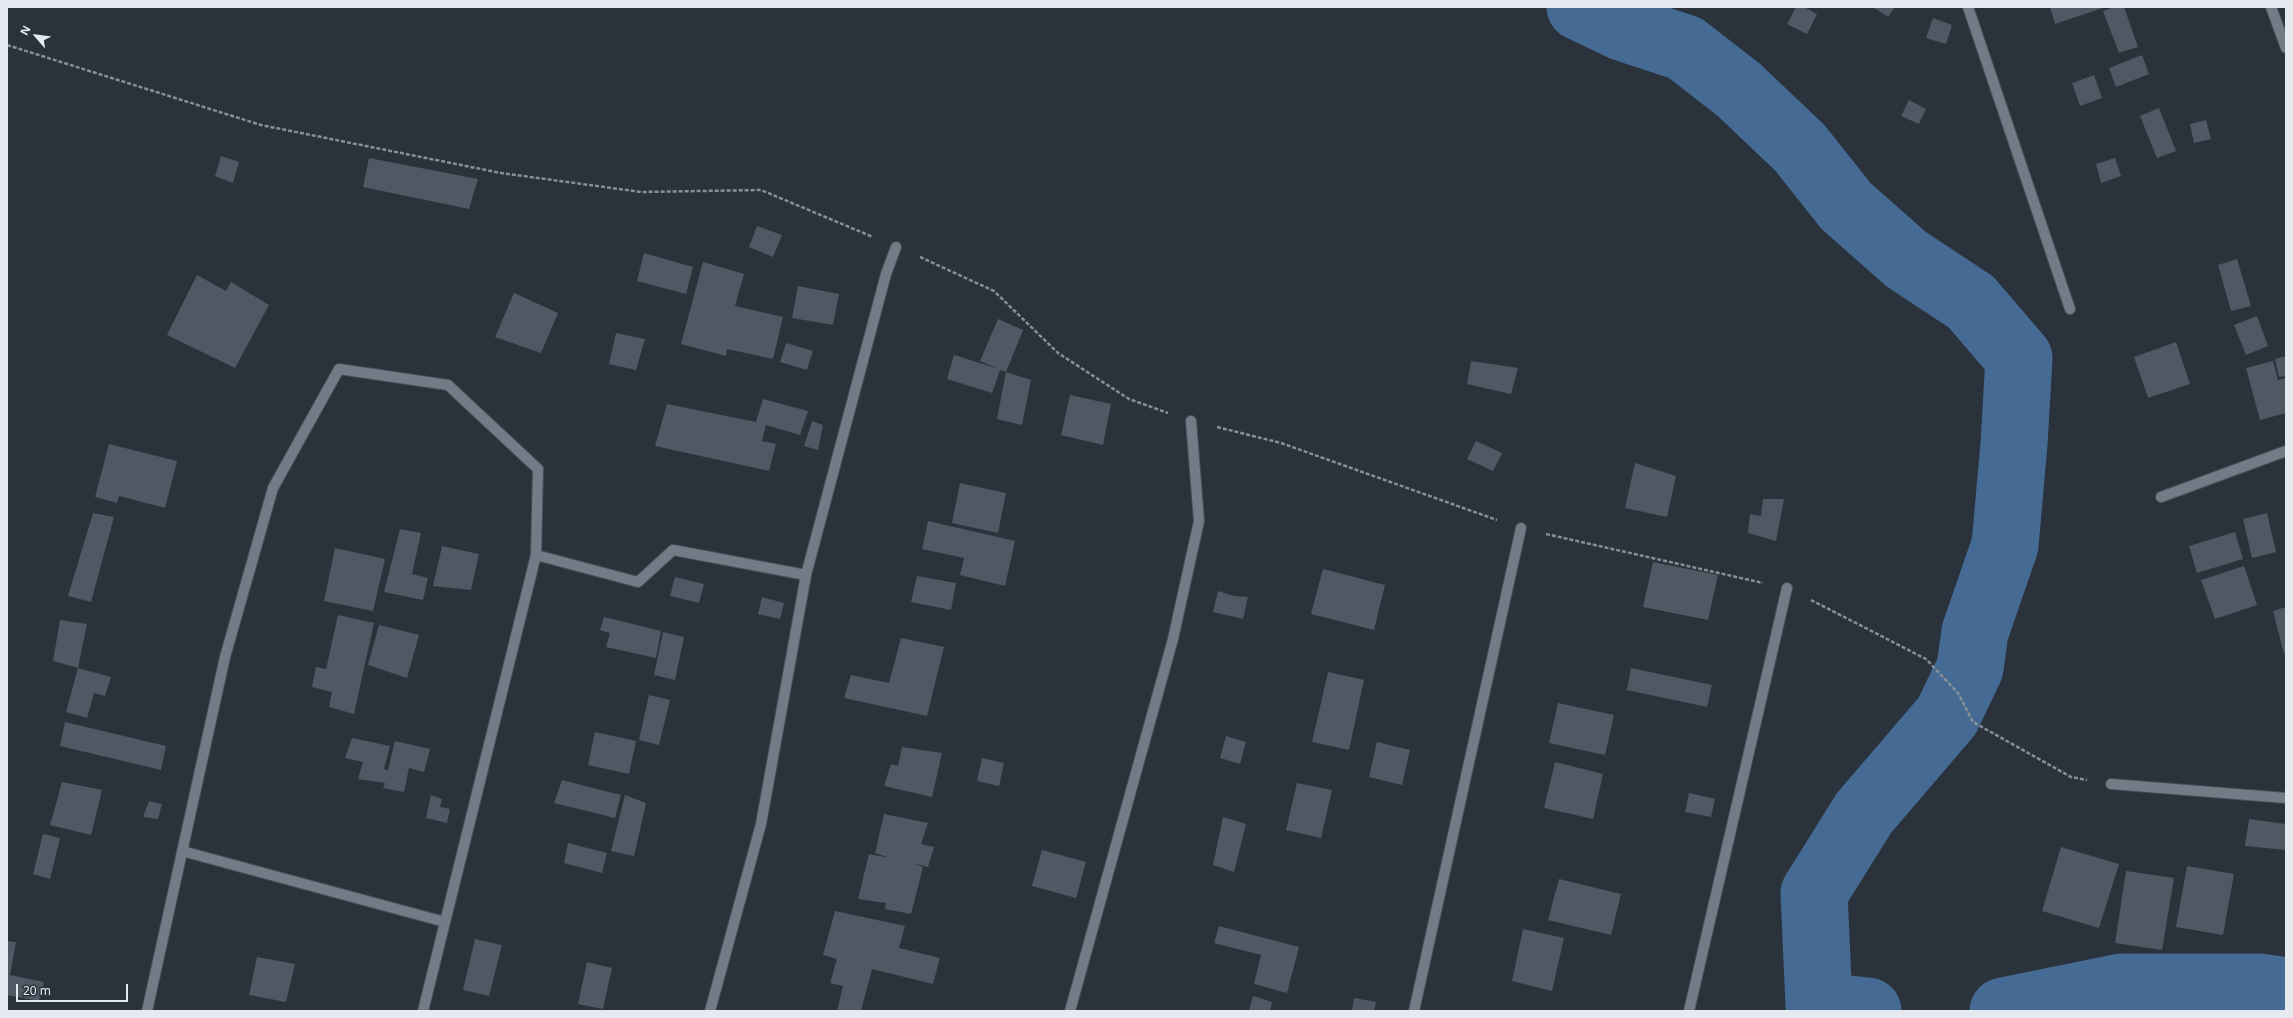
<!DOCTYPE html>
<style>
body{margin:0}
#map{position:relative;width:2293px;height:1018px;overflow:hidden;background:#2a323c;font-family:"Noto Sans",sans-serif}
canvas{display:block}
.frame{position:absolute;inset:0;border:8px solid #e5eaf0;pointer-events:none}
.north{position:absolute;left:16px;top:16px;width:40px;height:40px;-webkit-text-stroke:3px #2a323c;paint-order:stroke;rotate:298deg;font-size:11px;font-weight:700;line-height:16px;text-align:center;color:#e5eaf0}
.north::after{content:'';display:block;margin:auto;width:14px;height:18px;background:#e5eaf0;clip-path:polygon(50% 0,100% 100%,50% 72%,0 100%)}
.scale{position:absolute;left:16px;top:984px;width:112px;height:18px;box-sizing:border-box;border:2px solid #e5eaf0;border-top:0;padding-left:5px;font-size:12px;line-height:14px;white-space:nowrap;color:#e5eaf0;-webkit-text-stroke:3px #2a323c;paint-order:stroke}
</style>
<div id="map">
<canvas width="2293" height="1018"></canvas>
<div class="frame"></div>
<div class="north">N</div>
<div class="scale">20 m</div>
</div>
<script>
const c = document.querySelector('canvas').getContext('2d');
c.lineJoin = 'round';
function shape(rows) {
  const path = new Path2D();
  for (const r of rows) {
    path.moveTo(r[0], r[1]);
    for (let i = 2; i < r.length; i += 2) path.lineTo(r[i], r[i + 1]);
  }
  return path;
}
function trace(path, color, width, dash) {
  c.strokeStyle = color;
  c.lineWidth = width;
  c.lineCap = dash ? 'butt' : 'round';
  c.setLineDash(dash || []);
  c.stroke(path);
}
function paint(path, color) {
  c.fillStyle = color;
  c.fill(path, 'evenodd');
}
trace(shape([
 [1580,7,1624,28,1685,48,1739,90,1800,148,1846,206,1906,259,1971,302,2019,358,2014,444,2005,545,1975,632,1970,668,1947,716,1864,813,1814,893,1819,1006,1868,1011],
 [2003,1011,2121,987,2259,987,2286,991]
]), '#456a93', 67);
paint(shape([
 [1796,7,1804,7,1817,14,1807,34,1787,24],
 [1873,7,1895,7,1888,17],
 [2050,7,2106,7,2055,24],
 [2115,7,2124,7,2138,47,2119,53,2103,11],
 [1933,18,1952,25,1946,44,1926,38],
 [2142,55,2149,74,2116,87,2109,68],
 [2094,75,2102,98,2080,106,2072,83],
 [1909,100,1926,109,1919,124,1901,116],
 [2159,108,2176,151,2157,158,2140,116],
 [2206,120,2211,139,2194,143,2190,124],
 [221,156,239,162,233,183,215,176],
 [369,158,478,179,469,209,363,187],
 [2115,158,2121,176,2101,183,2096,164],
 [757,226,782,235,773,257,749,247],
 [644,253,693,267,686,294,637,281],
 [2237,259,2251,306,2231,311,2218,265],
 [703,262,744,274,735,306,783,317,773,359,727,349,726,356,681,344],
 [197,275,226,291,231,282,269,305,235,368,167,335],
 [798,286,839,294,833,325,792,318],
 [514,293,558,313,541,353,495,337],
 [2257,316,2268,346,2246,355,2234,325],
 [998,319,1023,330,1006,372,1000,370,992,393,947,379,954,355,999,369,980,361],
 [616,333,645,339,636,370,609,364],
 [2176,342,2190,384,2148,398,2134,357],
 [786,343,813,351,807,370,780,362],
 [2286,356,2286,376,2279,377,2275,359],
 [1471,361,1518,368,1511,394,1467,384],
 [2273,361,2278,380,2286,378,2286,413,2260,420,2246,368],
 [1006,372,1031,380,1022,425,997,419],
 [1070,395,1111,404,1103,445,1061,435],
 [763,399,808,411,800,435,766,425,762,441,776,444,769,471,655,446,667,404,756,422],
 [812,421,823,425,818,450,804,446],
 [1476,441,1502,453,1493,471,1467,459],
 [109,444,177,461,165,508,119,496,117,503,95,497],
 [1635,463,1676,476,1667,517,1625,508],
 [960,483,1006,493,998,533,952,523],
 [1763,499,1784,499,1776,541,1748,533,1750,514,1761,516],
 [93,513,114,517,91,602,68,596],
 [2267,513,2276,552,2252,558,2243,519],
 [928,521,1015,541,1005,586,960,575,964,558,922,549],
 [400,529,421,533,412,574,428,578,423,600,384,592],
 [2235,532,2243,559,2197,573,2189,546],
 [442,546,479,554,471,590,433,586],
 [335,548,385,559,373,611,324,601],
 [1653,562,1718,575,1708,620,1643,607],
 [2244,566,2257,605,2215,619,2201,580],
 [1323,569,1385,585,1374,630,1311,614],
 [917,576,956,583,951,610,911,602],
 [675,577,704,584,699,603,670,596],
 [1218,591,1234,596,1248,597,1243,619,1213,612],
 [762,597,784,603,780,619,758,614],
 [2286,607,2286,653,2284,654,2273,611],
 [338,615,374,623,354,714,329,707,332,692,312,687,316,667,326,669],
 [604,617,661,631,656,658,606,647,610,633,600,630],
 [60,620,87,624,78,668,53,661],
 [379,625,419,635,407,678,368,665],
 [663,632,684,637,675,680,654,675],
 [901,638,944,647,927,716,844,698,851,675,889,683],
 [78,668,111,677,105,696,94,693,87,718,66,712],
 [1631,668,1712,685,1707,707,1627,690],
 [1328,672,1364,680,1349,750,1312,742],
 [649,695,670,700,659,745,639,740],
 [1558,703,1614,715,1605,755,1549,743],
 [65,722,166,746,161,770,60,746],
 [595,732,636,741,629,774,588,765],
 [1226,736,1246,742,1240,764,1220,758],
 [352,738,390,746,384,769,388,770,395,741,430,749,424,772,409,768,404,792,383,788,385,783,358,779,363,762,345,758],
 [1377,742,1410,750,1402,785,1369,777],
 [902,747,942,753,932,797,884,786,891,764,898,766],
 [982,758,1004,763,999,786,977,781],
 [1555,762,1603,774,1593,819,1544,808],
 [562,780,621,795,615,818,554,803],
 [62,782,102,790,91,835,50,825],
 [1297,783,1332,790,1321,838,1286,830],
 [1689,793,1715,799,1711,817,1685,812],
 [431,795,442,799,440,807,450,809,447,823,426,818],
 [625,795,646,803,634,856,611,851],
 [149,801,162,804,158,819,143,817],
 [884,814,928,823,921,844,934,847,928,867,913,863,923,867,911,914,885,909,886,903,858,899,869,854,890,858,875,853],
 [1223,817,1246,824,1234,872,1213,865],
 [2249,819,2286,824,2286,850,2245,846],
 [43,834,60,838,50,879,33,874],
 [568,843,607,853,602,873,564,863],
 [2061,847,2119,864,2099,928,2042,911],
 [1042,850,1086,862,1076,898,1032,886],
 [2187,866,2234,874,2223,935,2176,927],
 [2126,871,2174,878,2162,950,2115,943],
 [1559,879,1621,894,1611,935,1548,920],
 [835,911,905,926,899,948,940,958,933,984,872,969,861,1011,837,1011,843,986,830,983,837,959,823,955],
 [1219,926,1299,947,1287,993,1254,984,1261,955,1214,943],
 [1523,929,1564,938,1552,991,1512,981],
 [475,939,502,945,489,996,463,990],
 [7,941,16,942,10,975,44,982,39,1001,7,995],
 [257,957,295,964,286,1002,249,995],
 [587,962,612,968,603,1009,578,1004],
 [1253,996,1272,1002,1270,1011,1249,1011],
 [1354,998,1376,1002,1374,1011,1352,1011]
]), '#4f5963');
const street = shape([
 [1968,7,2070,309],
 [2271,7,2286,48],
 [2161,497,2286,451],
 [536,555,638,582,673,550,806,575,761,824,710,1011],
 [806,575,886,274,896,247],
 [2111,784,2286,798],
 [182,851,445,922],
 [147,1011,225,657,273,488,339,369,448,385,538,469,536,555,423,1011],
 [1070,1011,1173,639,1199,521,1191,421],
 [1414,1011,1521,528],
 [1689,1011,1787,588]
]);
trace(street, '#495058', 12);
trace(shape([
 [7,45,261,125,501,173,641,192,761,190,873,237],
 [920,257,994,291,1058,353,1129,399,1168,413],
 [1217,427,1281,443,1497,520],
 [1546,534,1763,583],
 [1811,600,1926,659,1958,693,1973,722,2071,777,2087,780]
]), '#888f97', 2.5, [4, 2]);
trace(street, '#727c87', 10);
</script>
